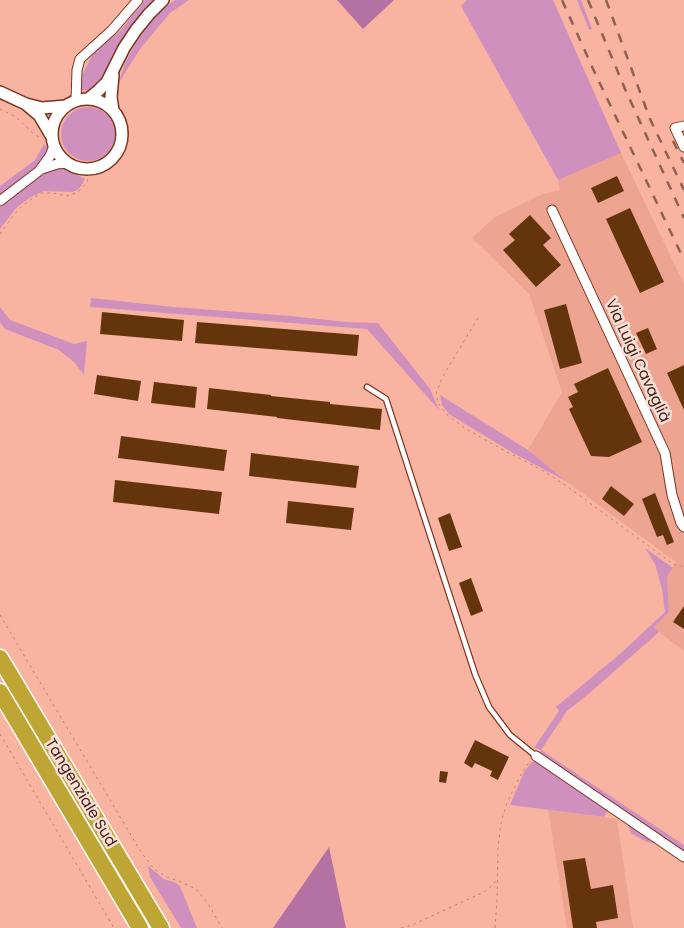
<!DOCTYPE html>
<meta charset="utf-8">
<style>
body{margin:0}
canvas{display:block;background:#f8b4a0}
</style>
<canvas width="684" height="928"></canvas>
<script>
const c = document.querySelector('canvas').getContext('2d');
c.lineJoin = 'round';
function paint(path, color) {
  c.fillStyle = color;
  c.fill(path, 'evenodd');
}
function shape(rows) {
  const path = new Path2D();
  for (const r of rows) {
    if (r.length === 3) {
      path.moveTo(r[0] + r[2], r[1]);
      path.arc(r[0], r[1], r[2], 0, 2 * Math.PI);
      continue;
    }
    path.moveTo(r[0], r[1]);
    for (let i = 2; i < r.length; i += 2) path.lineTo(r[i], r[i + 1]);
  }
  return path;
}
function trace(path, color, width, dash) {
  c.strokeStyle = color;
  c.lineWidth = width;
  c.lineCap = dash ? 'butt' : 'round';
  c.setLineDash(dash || []);
  c.stroke(path);
}
function write(font, color, halo, rows, align = 'center') {
  c.font = font + ' Poppins,sans-serif';
  c.lineWidth = 5;
  c.setLineDash([]);
  c.textBaseline = 'middle';
  c.strokeStyle = halo;
  c.fillStyle = color;
  for (const [text, x, y, turn = 0] of rows) {
    c.save();
    c.translate(x, y);
    c.rotate((+turn || 0) * Math.PI / 180);
    c.textAlign = isNaN(turn) ? turn : align;
    if (halo) c.strokeText(text, 0, 0);
    c.fillText(text, 0, 0);
    c.restore();
  }
}
paint(shape([
 [621,153,684,284,684,651,659,632,654,627,669,612,667,576,676,562,566,481,528,450,562,392,529,294,472,238,495,217,543,194,560,190,558,180],
 [548,810,617,819,633,928,567,928]
]), '#eda490');
paint(shape([
 [145,0,155,0,138,18,123,40,102,81,94,89,82,91,81,77,94,52,120,31],
 [175,0,189,0,170,13,140,49,118,84,126,61,138,40,150,23,163,9],
 [467,0,553,0,621,153,558,180,461,6],
 [577,0,581,0,592,29,589,30],
 [88,134,27],
 [44,144,48,148,48,155,41,165,0,197,0,186,35,160],
 [54,167,63,168,85,179,79,189,72,192,44,191,31,197,17,207,0,229,0,207,42,174],
 [91,298,174,307,291,316,346,322,378,323,430,389,439,410,367,329,90,307],
 [0,307,10,320,74,344,87,341,84,375,74,362,59,350,5,329,0,322],
 [440,395,528,450,566,481,513,453,449,414,442,405],
 [645,548,673,568,667,576,669,612,654,627,659,632,592,691,567,711,541,750,684,845,684,852,538,753,541,750,534,748,559,711,556,707,621,653,665,612,662,589,655,564],
 [541,761,606,807,607,812,604,817,510,805,524,772,532,762],
 [625,819,660,844,647,842,632,834],
 [148,866,164,879,176,883,180,886,197,928,181,928,150,877]
]), '#cf90be');
paint(shape([
 [337,0,394,0,363,29],
 [329,847,346,928,273,928]
]), '#b471a3');
paint(shape([
 [617,176,624,191,598,203,591,188],
 [630,208,664,282,640,293,606,219],
 [530,215,551,238,543,245,561,265,536,287,503,250,515,240,509,234],
 [566,304,582,363,560,369,544,310],
 [102,312,184,320,182,341,100,334],
 [197,322,359,335,357,356,195,343],
 [648,328,657,349,646,354,636,333],
 [684,365,684,410,667,373],
 [608,368,642,442,609,457,591,456,569,409,573,407,568,397,578,392,574,384],
 [97,375,141,381,138,401,94,394],
 [154,382,197,387,195,408,151,403],
 [209,388,271,395,271,396,330,402,330,404,382,409,380,430,277,418,277,417,207,409],
 [121,436,227,450,224,471,118,458],
 [251,453,359,466,356,488,249,476],
 [115,480,222,492,219,514,113,502],
 [611,486,634,504,624,516,602,499],
 [655,493,674,542,667,545,663,535,657,537,642,499],
 [288,501,354,508,351,530,286,523],
 [450,513,462,547,449,551,438,518],
 [471,578,483,611,471,616,459,583],
 [684,606,684,629,673,622],
 [475,740,509,757,498,780,490,776,492,771,475,763,472,768,464,763],
 [440,771,448,772,446,783,439,782],
 [585,858,591,889,613,885,618,918,596,922,597,928,573,928,563,861]
]), '#64350c');
const service = shape([
 [367,387,386,399,475,674,489,707,510,735,536,756]
]);
const minor = shape([
 [76,101,77,70,80,59,112,30,138,0],
 [684,126,675,128,684,147],
 [42,169,57,164,67,163],
 [0,201,39,171,50,156,54,146],
 [552,210,665,453,672,495,681,523,684,527],
 [536,756,684,857]
]);
const tertiary = shape([
 [0,92,26,104,42,108,66,106],
 [87,134,35],
 [88,99,98,91,107,82,124,48,136,30,149,14,163,0],
 [27,105,39,115,52,137],
 [113,110,111,97,113,75]
]);
const motorway = shape([
 [0,658,161,928],
 [0,692,140,928]
]);
trace(service, '#7c341f', 7);
trace(minor, '#7c341f', 11);
trace(tertiary, '#7c341f', 14);
trace(motorway, '#fff', 19);
trace(shape([
 [0,109,16,117,35,135,40,137],
 [0,234,12,217,21,207,31,199,42,193,54,193,67,196,78,192,87,182,90,170],
 [478,318,443,376,436,393,438,403,446,414,466,429,507,452,542,470,568,487,669,561,677,566,684,566],
 [0,615,141,852,154,869,167,877,179,881,196,889,207,902,222,928],
 [0,734,114,928],
 [401,928,412,925,484,892,493,885,497,879],
 [495,928,497,900,498,847,501,823,507,803,520,776,530,761]
]), '#bc8473', 1, [2.5, 4]);
trace(service, '#fff', 4.5);
trace(minor, '#fff', 9);
trace(tertiary, '#fff', 11);
trace(motorway, '#bea534', 16);
trace(shape([
 [562,0,594,71,684,260],
 [588,0,625,89,684,218],
 [606,0,650,119,684,190],
 [673,141,684,163]
]), '#906052', 2.5, [9, 9]);
write('15px', '#412017', '#fbe0d8', [
 ["Via Luigi Cavaglià",637,361,65],
 ["Tangenziale Sud",80,793,59]
]);
</script>
